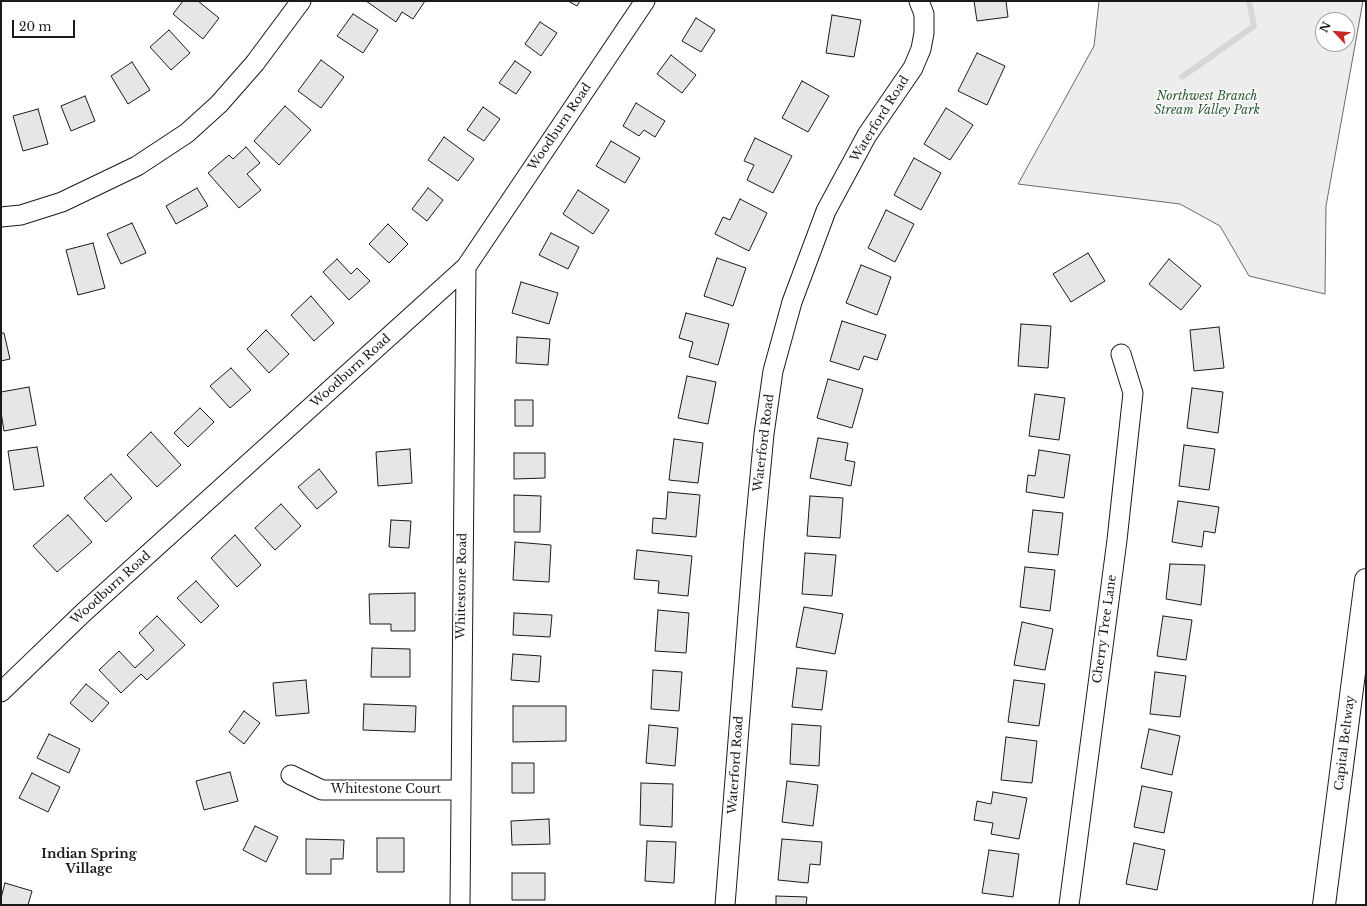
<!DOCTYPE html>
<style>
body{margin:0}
#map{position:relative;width:1367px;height:906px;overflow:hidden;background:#fff;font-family:"Libre Baskerville",serif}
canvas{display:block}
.frame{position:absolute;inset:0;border:2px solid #1a1a1a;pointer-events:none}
.north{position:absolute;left:1315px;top:12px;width:40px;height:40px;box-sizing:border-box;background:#fff;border:1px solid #a3a3a3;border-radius:50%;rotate:296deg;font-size:11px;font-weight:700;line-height:16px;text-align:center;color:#1a1a1a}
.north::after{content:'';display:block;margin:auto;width:14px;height:18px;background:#c62828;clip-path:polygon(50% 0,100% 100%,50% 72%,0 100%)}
.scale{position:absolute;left:12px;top:20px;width:63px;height:18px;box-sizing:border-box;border:2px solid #1a1a1a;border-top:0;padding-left:5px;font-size:12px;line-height:14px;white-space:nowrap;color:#1a1a1a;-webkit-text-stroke:3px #fff;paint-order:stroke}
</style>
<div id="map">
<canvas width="1367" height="906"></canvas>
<div class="frame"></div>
<div class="north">N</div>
<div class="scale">20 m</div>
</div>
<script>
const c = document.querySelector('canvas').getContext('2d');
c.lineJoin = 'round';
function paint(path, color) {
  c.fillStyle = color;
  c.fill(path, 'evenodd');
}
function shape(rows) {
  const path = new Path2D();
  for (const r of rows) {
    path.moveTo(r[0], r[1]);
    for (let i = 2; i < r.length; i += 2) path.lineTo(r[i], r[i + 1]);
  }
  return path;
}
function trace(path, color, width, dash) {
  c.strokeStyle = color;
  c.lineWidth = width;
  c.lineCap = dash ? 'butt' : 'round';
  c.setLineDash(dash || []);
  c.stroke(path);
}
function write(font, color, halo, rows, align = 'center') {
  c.font = font + ' "Libre Baskerville",serif';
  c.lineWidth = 3;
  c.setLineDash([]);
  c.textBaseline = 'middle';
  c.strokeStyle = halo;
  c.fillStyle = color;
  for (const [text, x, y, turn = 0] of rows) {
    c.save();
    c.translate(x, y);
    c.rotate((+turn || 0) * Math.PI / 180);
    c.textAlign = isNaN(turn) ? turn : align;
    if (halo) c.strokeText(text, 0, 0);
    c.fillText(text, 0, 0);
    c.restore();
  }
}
const green = shape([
 [1099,1,1363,1,1326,206,1325,294,1249,276,1220,226,1180,204,1018,184,1094,46,1099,1],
 [1323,20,1347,20,1347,44,1323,44,1323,20]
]);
paint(green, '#ededed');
trace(green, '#6a6a6a', 1);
trace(shape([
 [1182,77,1254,26,1249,1]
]), '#d7d7d7', 6);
const building = shape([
 [183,1,198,1,219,18,203,39,173,14,183,1],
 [366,1,425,1,413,19,402,12,396,22,366,1],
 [568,1,580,1,577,6,568,1],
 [974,1,1006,1,1008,17,977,21,974,1],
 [353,14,378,30,363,53,337,36,353,14],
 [832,15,861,20,854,57,826,53,832,15],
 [696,18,715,30,701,52,682,41,696,18],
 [540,22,557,33,541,56,525,44,540,22],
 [169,30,190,53,171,70,150,47,169,30],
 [977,53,1005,66,987,105,958,91,977,53],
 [671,55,696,75,682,93,657,74,671,55],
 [321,60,344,77,321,108,298,91,321,60],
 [515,61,531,72,516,94,499,83,515,61],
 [132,62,150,90,128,104,111,76,132,62],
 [802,81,829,96,808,132,782,118,802,81],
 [85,96,95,121,71,131,61,106,85,96],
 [636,103,665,121,655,137,644,130,639,136,623,126,636,103],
 [285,106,311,130,279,165,254,141,285,106],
 [483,107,500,119,484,141,467,130,483,107],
 [946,108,973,125,950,160,924,144,946,108],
 [38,109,48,144,23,151,13,116,38,109],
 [444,137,474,159,458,181,428,160,444,137],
 [755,138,792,156,773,193,747,180,754,165,744,161,755,138],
 [611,141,640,158,625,183,596,166,611,141],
 [246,147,260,163,247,174,261,190,239,208,208,173,229,155,233,159,246,147],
 [914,158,941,173,921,210,894,195,914,158],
 [197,188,208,206,176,224,166,206,197,188],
 [428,188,443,200,427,221,412,209,428,188],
 [578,190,609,210,593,234,563,214,578,190],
 [740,199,767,213,749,251,715,234,723,217,730,220,740,199],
 [886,210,914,224,895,262,868,248,886,210],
 [132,223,146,253,121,264,107,234,132,223],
 [388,224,408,244,389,263,369,244,388,224],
 [551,233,579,247,568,269,539,255,551,233],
 [93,243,105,288,78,295,66,250,93,243],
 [1088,253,1105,281,1071,302,1053,274,1088,253],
 [717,258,746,268,733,306,704,296,717,258],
 [337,259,351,274,357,268,370,281,349,300,323,272,337,259],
 [1169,259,1201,286,1181,310,1149,284,1169,259],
 [861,265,891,277,877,315,846,303,861,265],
 [521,282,558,293,549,324,512,313,521,282],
 [311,296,334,323,314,341,291,315,311,296],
 [686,313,729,324,718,365,689,357,693,342,679,338,686,313],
 [842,321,886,335,877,360,864,356,859,370,830,361,842,321],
 [1021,324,1051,326,1048,368,1018,366,1021,324],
 [1219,327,1224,368,1194,371,1190,330,1219,327],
 [266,330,289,354,269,373,247,349,266,330],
 [1,333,4,333,10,359,1,361,1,333],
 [517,337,550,339,548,365,516,363,517,337],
 [231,368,251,390,230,408,210,386,231,368],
 [687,376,716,382,708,424,678,418,687,376],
 [828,379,863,389,852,428,817,418,828,379],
 [29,387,36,425,4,431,1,412,1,392,29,387],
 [1192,388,1223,392,1218,433,1187,428,1192,388],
 [1035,394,1065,398,1059,440,1029,436,1035,394],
 [515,400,533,400,533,426,515,426,515,400],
 [200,408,214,422,188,447,174,433,200,408],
 [151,432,181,465,157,487,127,455,151,432],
 [818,438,848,443,845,460,855,462,851,486,810,478,818,438],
 [674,439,703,443,698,483,669,480,674,439],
 [1184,445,1215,449,1209,490,1179,486,1184,445],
 [37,447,44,486,14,490,8,451,37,447],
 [410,449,412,483,378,486,376,452,410,449],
 [1039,450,1070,455,1064,498,1026,492,1028,475,1035,476,1039,450],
 [514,453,545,453,545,478,514,479,514,453],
 [319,469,337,492,317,509,298,487,319,469],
 [111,474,132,498,106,522,84,498,111,474],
 [668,492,700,495,696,537,652,533,653,518,666,519,668,492],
 [514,495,541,496,540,532,514,532,514,495],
 [810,496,843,498,840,538,807,536,810,496],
 [1178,501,1219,507,1215,533,1204,531,1202,547,1172,542,1178,501],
 [281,504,301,526,275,550,255,528,281,504],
 [1033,510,1063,513,1058,555,1028,552,1033,510],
 [68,515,92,542,57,572,33,546,68,515],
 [391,520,411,521,409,548,389,547,391,520],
 [235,535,261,565,237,587,211,558,235,535],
 [515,542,551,545,549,582,513,580,515,542],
 [637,550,692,556,688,596,658,593,659,581,634,579,637,550],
 [805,553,836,555,832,596,802,594,805,553],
 [1170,564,1205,565,1201,605,1166,599,1170,564],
 [1025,567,1055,570,1050,611,1020,607,1025,567],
 [196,581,219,606,201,623,177,598,196,581],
 [415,593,415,631,391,631,391,624,370,624,369,594,415,593],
 [804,607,843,614,835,654,796,647,804,607],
 [658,610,689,613,686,653,655,651,658,610],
 [514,613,552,615,550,637,513,635,514,613],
 [157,616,185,645,147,680,141,674,121,693,99,670,119,651,135,668,154,650,139,633,157,616],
 [1163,616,1192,620,1186,660,1157,656,1163,616],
 [1022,622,1053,629,1045,670,1014,665,1022,622],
 [372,648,410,649,410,677,371,677,372,648],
 [513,654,541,656,539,682,511,680,513,654],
 [797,668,827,671,822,710,792,707,797,668],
 [653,670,682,672,679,711,651,709,653,670],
 [1155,672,1186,676,1180,717,1150,714,1155,672],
 [306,680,309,713,276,716,273,683,306,680],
 [1014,680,1045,684,1039,726,1008,722,1014,680],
 [86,684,109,703,92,722,70,703,86,684],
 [364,704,416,706,415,732,363,730,364,704],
 [513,706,566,706,566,741,513,742,513,706],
 [244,711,260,723,244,744,229,732,244,711],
 [792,724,821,726,819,766,790,764,792,724],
 [649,725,678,728,675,766,646,763,649,725],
 [1149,729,1180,736,1172,775,1141,768,1149,729],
 [49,734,80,749,69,773,37,758,49,734],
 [1006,737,1037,741,1032,783,1001,780,1006,737],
 [512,763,534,763,534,793,512,793,512,763],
 [230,772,238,801,204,810,196,781,230,772],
 [32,773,60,787,48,812,19,798,32,773],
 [787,781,818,785,813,826,782,822,787,781],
 [641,783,673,784,672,827,640,825,641,783],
 [1142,786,1172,792,1164,833,1134,827,1142,786],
 [993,792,1027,798,1019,839,991,834,993,823,974,820,977,801,991,804,993,792],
 [549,819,550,844,512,845,511,821,549,819],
 [255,826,278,837,266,862,243,850,255,826],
 [377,838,404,838,404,872,377,872,377,838],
 [306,839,344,840,343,859,331,859,331,874,306,874,306,839],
 [782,839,822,842,820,865,810,864,808,883,778,880,782,839],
 [647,841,676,842,674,883,645,881,647,841],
 [1134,843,1165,850,1157,890,1126,884,1134,843],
 [989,850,1019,854,1013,897,982,893,989,850],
 [512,873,545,873,545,900,512,900,512,873],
 [5,883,32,891,28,905,1,905,1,898,5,883],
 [776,896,807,897,806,905,776,905,776,896]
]);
paint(building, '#e6e6e6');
trace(building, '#1a1a1a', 1);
const minor = shape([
 [1,217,21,215,62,202,137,166,187,133,219,104,255,63,301,1],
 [1,692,83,613,466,267,645,1],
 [291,775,322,790,460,790],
 [460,905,466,267],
 [725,905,754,539,764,434,773,371,792,302,826,211,867,135,913,68,921,49,924,33,924,14,919,1],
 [1069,905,1117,540,1133,393,1121,354]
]);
const motorway = shape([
 [1324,905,1366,580]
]);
trace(minor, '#1a1a1a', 21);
trace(motorway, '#1a1a1a', 24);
trace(minor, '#fff', 19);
trace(motorway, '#fff', 22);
write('italic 12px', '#2b5a34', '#fff', [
 ["Northwest Branch",1207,97],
 ["Stream Valley Park",1207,111]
]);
write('12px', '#1a1a1a', '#fff', [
 ["Waterford Road",880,119,-58],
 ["Woodburn Road",560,127,-56],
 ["Woodburn Road",351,371,-42],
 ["Waterford Road",764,443,-83],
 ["Whitestone Road",462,586,-89],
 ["Woodburn Road",111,588,-42],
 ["Cherry Tree Lane",1105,629,-82],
 ["Capital Beltway",1345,743,-83],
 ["Waterford Road",736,765,-86],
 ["Whitestone Court",386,790]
]);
write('bold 13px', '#1a1a1a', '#fff', [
 ["Indian Spring",89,854],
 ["Village",89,869]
]);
</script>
